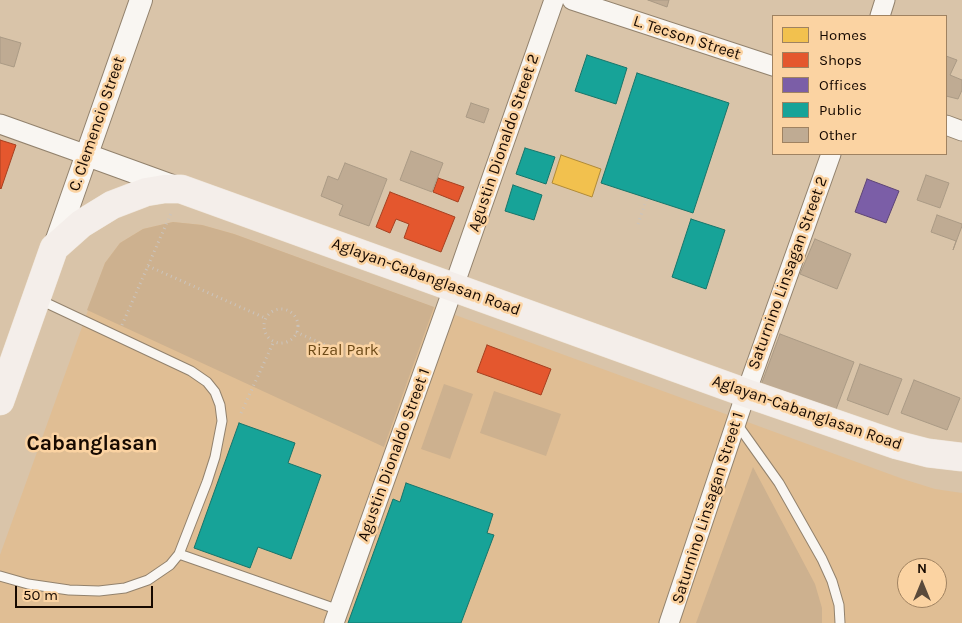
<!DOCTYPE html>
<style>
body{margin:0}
#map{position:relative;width:962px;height:623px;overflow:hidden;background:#d9c4a9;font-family:Karla,sans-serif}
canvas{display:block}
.legend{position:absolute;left:772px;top:15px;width:175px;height:140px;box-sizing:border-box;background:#fbd3a2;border:1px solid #9f8261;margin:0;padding:6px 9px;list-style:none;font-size:15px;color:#160900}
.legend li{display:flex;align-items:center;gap:10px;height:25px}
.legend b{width:25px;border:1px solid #9f8261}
.north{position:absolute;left:897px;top:558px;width:50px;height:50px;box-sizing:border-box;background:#fbd3a2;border:1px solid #9f8261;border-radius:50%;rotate:0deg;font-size:14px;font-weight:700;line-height:20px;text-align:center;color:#160900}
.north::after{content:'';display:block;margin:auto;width:18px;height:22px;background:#5a4a3b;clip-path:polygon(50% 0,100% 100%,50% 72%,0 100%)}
.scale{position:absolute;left:15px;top:586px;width:138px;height:22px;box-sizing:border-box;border:2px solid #160900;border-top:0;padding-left:6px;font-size:15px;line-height:18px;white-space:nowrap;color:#160900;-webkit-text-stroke:4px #fbd3a2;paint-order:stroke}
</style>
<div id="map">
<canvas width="962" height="623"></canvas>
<ul class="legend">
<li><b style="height:14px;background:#f2c14e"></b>Homes</li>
<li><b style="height:14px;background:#e4572e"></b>Shops</li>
<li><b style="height:14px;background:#7b5ea7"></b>Offices</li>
<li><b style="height:14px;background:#17a398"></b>Public</li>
<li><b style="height:14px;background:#bfab93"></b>Other</li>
</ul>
<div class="north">N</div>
<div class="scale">50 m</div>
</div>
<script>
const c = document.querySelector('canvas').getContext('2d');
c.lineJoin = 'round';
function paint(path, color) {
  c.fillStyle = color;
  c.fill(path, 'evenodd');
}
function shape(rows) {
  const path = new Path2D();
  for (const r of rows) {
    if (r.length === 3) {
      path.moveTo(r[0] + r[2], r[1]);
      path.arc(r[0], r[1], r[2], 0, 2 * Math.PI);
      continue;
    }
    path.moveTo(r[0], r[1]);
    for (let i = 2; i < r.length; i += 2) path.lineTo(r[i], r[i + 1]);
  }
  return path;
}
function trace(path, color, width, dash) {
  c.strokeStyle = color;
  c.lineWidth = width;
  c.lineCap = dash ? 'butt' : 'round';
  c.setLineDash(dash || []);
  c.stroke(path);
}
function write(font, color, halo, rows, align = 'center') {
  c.font = font + ' Karla,sans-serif';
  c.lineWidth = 5;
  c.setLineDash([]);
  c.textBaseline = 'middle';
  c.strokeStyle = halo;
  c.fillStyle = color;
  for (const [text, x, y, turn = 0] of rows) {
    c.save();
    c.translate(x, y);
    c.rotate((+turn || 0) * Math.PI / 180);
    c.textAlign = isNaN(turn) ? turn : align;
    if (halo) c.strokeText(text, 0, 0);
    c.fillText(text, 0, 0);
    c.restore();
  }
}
paint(shape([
 [173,222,202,225,234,234,903,479,935,489,962,493,962,623,0,623,0,555,105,263,120,243,143,229],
 [907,568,937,568,937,598,907,598]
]), '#e0be94');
paint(shape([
 [173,222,202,225,234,234,434,307,384,447,87,310,105,263,120,243,143,229],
 [444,384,473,394,450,459,421,449],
 [494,391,561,414,546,456,480,433],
 [753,467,815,584,822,608,822,623,696,623]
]), '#cdb18f');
const homes = shape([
 [561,155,601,169,592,197,552,183,561,155]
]);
paint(homes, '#f2c14e');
trace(homes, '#b08a37', 1);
const shops = shape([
 [0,140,16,145,1,189,0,188,0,140],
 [438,178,464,187,458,202,433,192,438,178],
 [390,192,455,217,441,252,404,238,409,224,396,219,390,233,376,227,390,192],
 [487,345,551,369,541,395,477,372,487,345]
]);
paint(shops, '#e4572e');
trace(shops, '#a64020', 1);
const offices = shape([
 [867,179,899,191,886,223,855,212,867,179]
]);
paint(offices, '#7b5ea7');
trace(offices, '#5d4475', 1);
const public = shape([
 [587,55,627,68,616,104,575,91,587,55],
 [637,73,729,103,693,213,601,183,637,73],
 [525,148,555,157,546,184,516,174,525,148],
 [513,185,542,195,534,220,505,211,513,185],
 [691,219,725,230,706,289,672,277,691,219],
 [239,423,295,443,288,463,321,475,291,559,258,547,250,568,194,548,239,423],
 [406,483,493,514,487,533,494,535,461,623,348,623,393,499,400,502,406,483]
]);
paint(public, '#17a398');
trace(public, '#17756a', 1);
const building = shape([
 [648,0,669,0,667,7,648,0],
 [0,37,21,43,14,67,0,63,0,37],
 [946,56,957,60,950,75,962,80,962,90,958,99,946,96,946,56],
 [471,103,489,109,484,123,466,117,471,103],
 [411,151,443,163,432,192,400,180,411,151],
 [345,163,387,179,369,226,339,215,343,205,321,196,328,176,338,180,345,163],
 [926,175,949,183,940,208,917,200,926,175],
 [937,215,962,224,962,226,953,250,956,241,931,232,937,215],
 [815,239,851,254,837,289,800,274,815,239],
 [780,334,854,362,835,412,761,385,780,334],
 [860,364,902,379,888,415,847,400,860,364],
 [914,380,960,398,947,430,901,413,914,380]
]);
paint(building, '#bfab93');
trace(building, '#aa9a85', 1);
const service = shape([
 [737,424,779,483,822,559,832,581,839,605,840,623],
 [179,554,339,610],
 [0,576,28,584,69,590,99,591,125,588,148,580,170,565,179,554,207,482,215,457,222,421,220,405,215,392,207,382,191,371,40,300]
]);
const minor = shape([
 [572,0,773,66],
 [880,16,885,0],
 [0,124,87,155],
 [946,125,962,131],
 [334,623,454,286,554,0],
 [669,623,746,393,831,154]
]);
const tertiary = shape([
 [87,155,178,188],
 [54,248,141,0]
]);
const primary = shape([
 [0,401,54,248,81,224,112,205,146,192,164,189,181,189,746,393,897,445,928,453,962,457]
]);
trace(service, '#92826d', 11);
trace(minor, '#92826d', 21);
trace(tertiary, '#92826d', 24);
trace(primary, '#eee4d8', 29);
trace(shape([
 [638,224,647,198],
 [148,266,265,318],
 [281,326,17],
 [122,325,172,211],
 [296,332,348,355],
 [241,413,274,341]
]), '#cbc4bd', 3, [1, 4]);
trace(service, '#f9f6f2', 9);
trace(minor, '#f9f6f2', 19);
trace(tertiary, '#f9f6f2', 22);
trace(primary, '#f4eeea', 28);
write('16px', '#160900', '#fbd3a2', [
 ["L. Tecson Street",687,38,18],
 ["C. Clemencio Street",97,124,-71],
 ["Agustin Dionaldo Street 2",504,143,-71],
 ["Saturnino Linsagan Street 2",788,273,-70],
 ["Aglayan-Cabanglasan Road",426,277,20],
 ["Aglayan-Cabanglasan Road",807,413,19],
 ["Agustin Dionaldo Street 1",394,455,-70],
 ["Saturnino Linsagan Street 1",708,508,-72]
]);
write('16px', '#6d4a17', '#fbd3a2', [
 ["Rizal Park",343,350]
]);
write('bold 21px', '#160900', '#fbd3a2', [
 ["Cabanglasan",92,444]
]);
</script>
